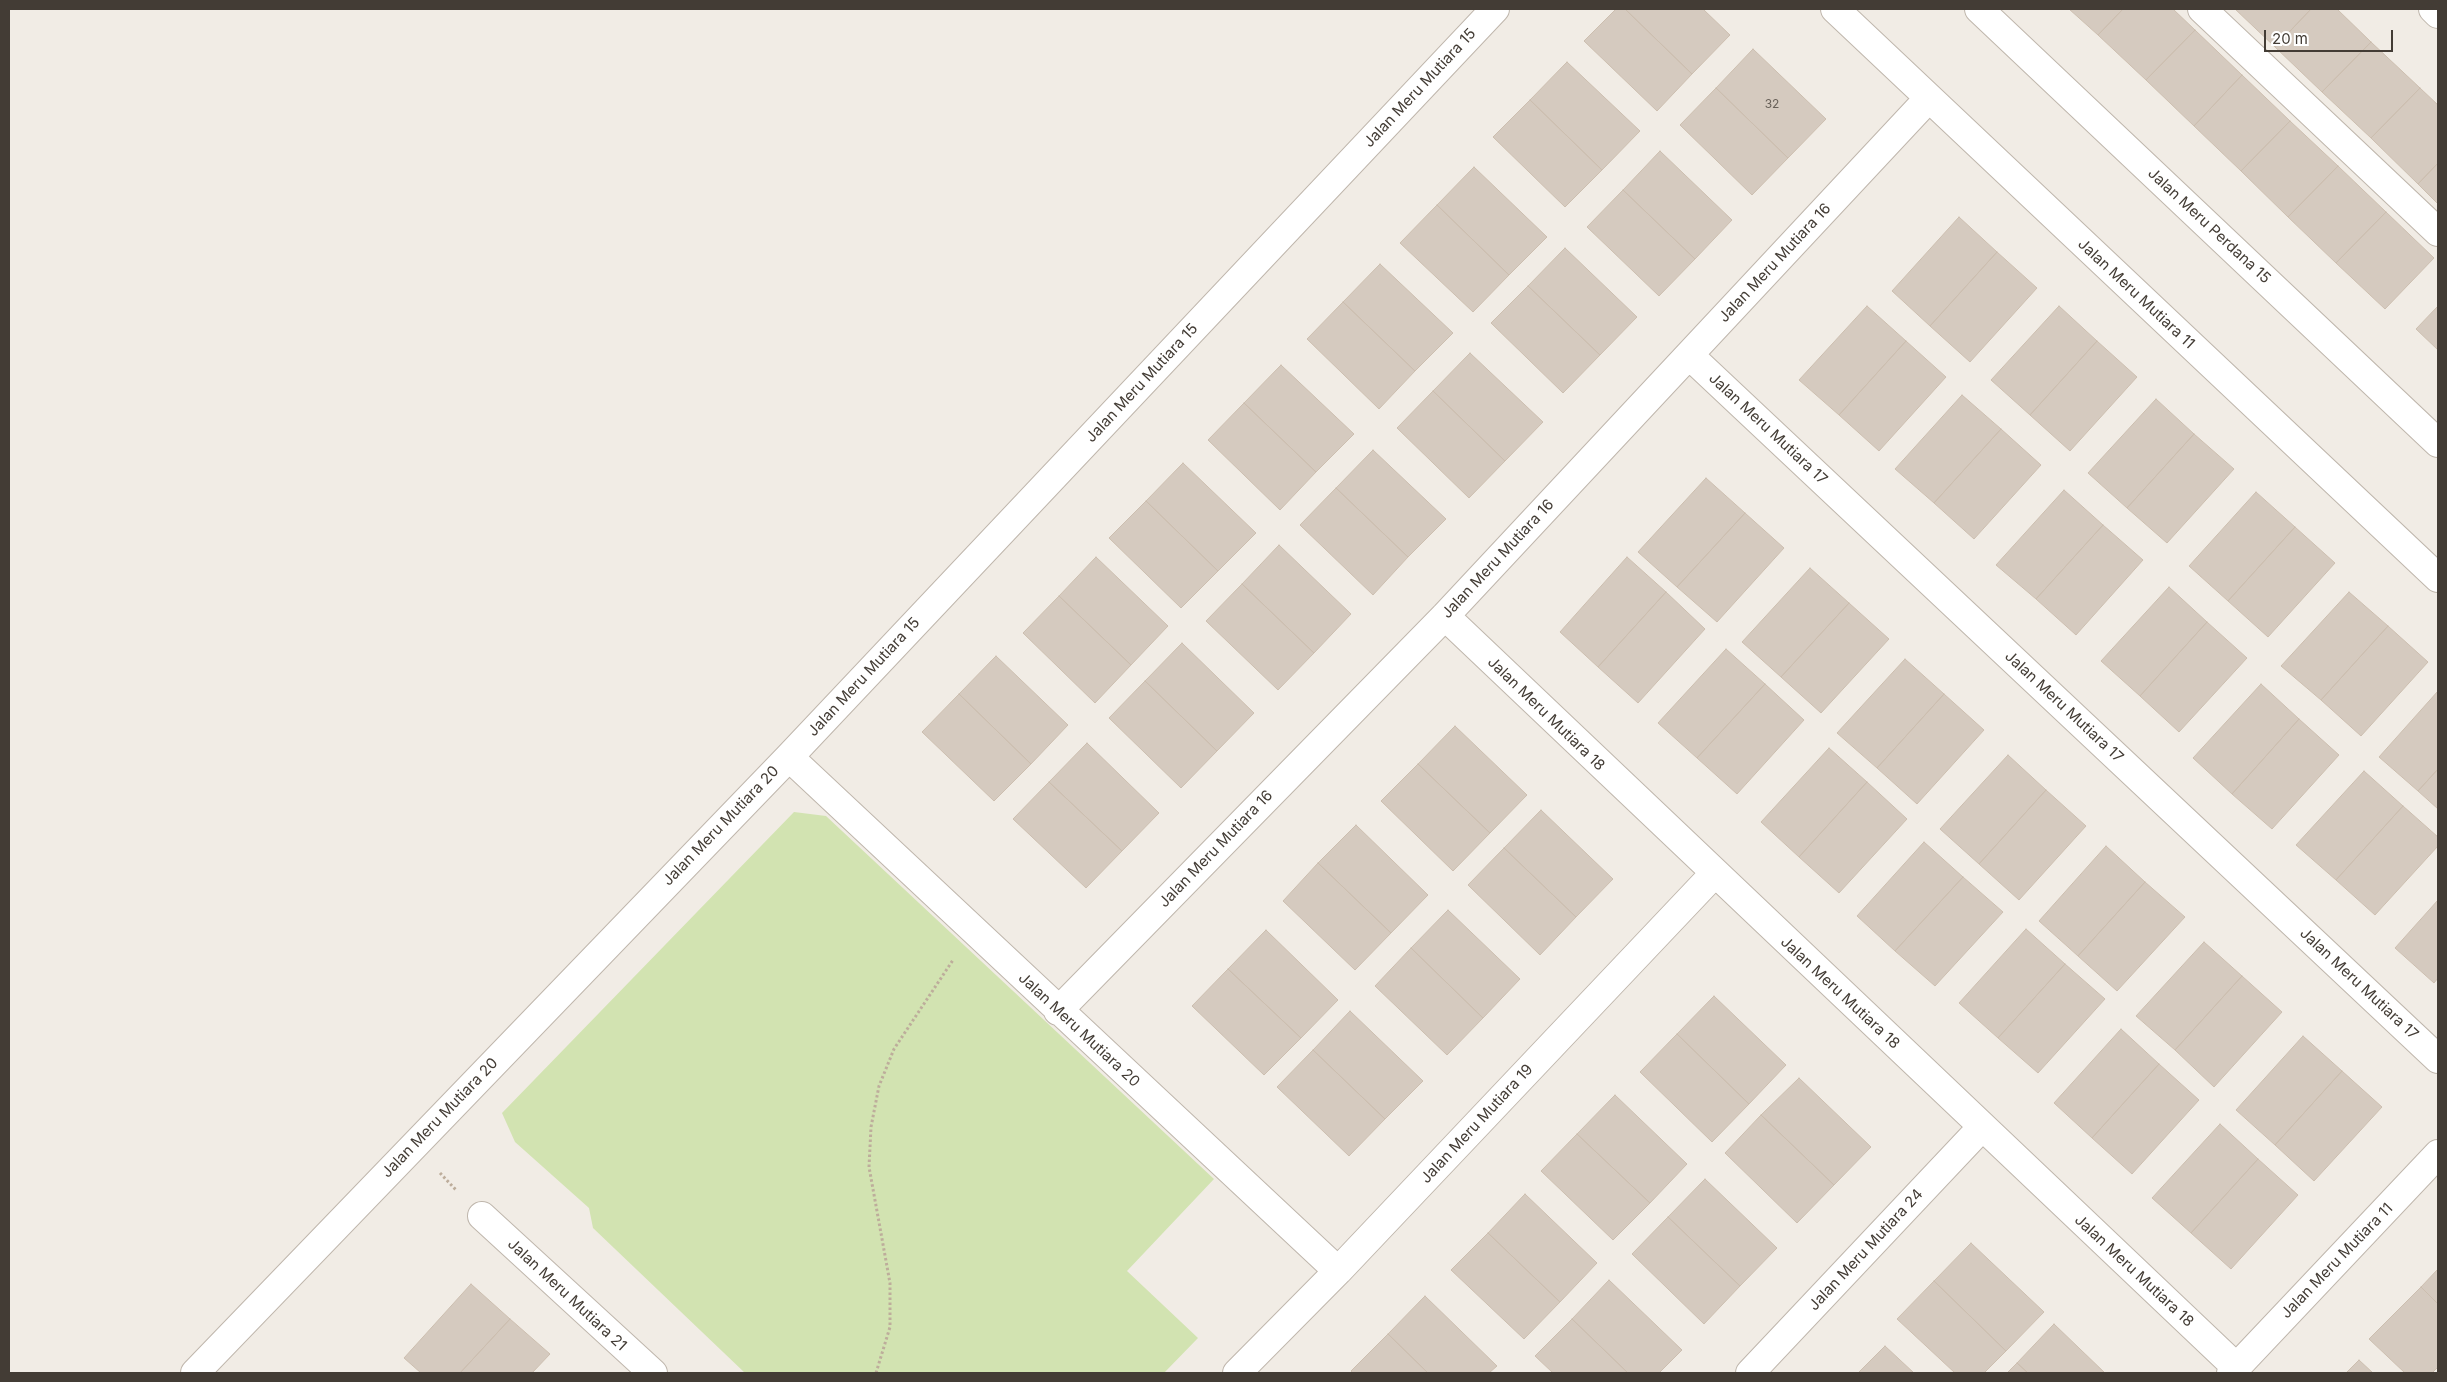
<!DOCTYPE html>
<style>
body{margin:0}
#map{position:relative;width:2447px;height:1382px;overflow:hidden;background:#f1ece5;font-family:Inter,sans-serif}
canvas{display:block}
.frame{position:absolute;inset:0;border:10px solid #433c35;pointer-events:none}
.scale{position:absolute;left:2264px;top:30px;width:129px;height:22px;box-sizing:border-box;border:2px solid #433c35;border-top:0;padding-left:6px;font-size:15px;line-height:18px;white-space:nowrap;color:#433c35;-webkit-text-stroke:4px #fff;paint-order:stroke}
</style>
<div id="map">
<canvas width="2447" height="1382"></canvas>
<div class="frame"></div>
<div class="scale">20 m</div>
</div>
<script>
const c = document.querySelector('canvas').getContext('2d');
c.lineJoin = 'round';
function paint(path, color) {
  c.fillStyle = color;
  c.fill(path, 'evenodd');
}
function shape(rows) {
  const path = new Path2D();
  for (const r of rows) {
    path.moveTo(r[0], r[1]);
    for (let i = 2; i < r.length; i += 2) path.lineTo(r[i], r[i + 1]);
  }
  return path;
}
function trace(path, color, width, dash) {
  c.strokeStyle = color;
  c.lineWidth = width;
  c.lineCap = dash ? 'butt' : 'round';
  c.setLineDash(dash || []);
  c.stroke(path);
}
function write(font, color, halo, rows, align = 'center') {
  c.font = font + ' Inter,sans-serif';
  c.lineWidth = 5;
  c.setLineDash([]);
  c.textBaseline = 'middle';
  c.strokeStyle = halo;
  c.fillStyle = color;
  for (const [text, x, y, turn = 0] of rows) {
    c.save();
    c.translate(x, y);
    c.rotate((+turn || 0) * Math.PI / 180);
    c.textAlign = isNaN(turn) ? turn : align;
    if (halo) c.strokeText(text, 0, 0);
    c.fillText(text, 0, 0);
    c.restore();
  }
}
paint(shape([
 [794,812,826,816,1214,1179,1127,1271,1198,1338,1164,1373,745,1373,593,1228,589,1208,515,1142,502,1113]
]), '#d2e3b1');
const building = shape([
 [1616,9,1625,9,1692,74,1657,111,1584,41,1616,9],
 [1625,9,1703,9,1730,35,1692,74,1625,9],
 [2069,9,2123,9,2098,35,2069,9],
 [2123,9,2173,9,2195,30,2146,80,2098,35,2123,9],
 [2235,9,2311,9,2275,47,2235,9],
 [2311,9,2337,9,2371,42,2322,92,2275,47,2311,9],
 [2195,30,2242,75,2194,126,2146,80,2195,30],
 [2371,42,2420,88,2371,138,2322,92,2371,42],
 [1753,49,1826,119,1788,158,1716,88,1753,49],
 [1567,62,1640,131,1602,170,1530,100,1567,62],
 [2242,75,2290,121,2241,171,2194,126,2242,75],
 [1716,88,1788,158,1752,195,1680,125,1716,88],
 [2420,88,2438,105,2438,163,2418,184,2371,138,2420,88],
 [1530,100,1602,170,1565,207,1493,137,1530,100],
 [2290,121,2338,166,2288,217,2241,171,2290,121],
 [1660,151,1732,220,1695,259,1623,190,1660,151],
 [2438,163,2438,204,2418,184,2438,163],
 [2338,166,2386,212,2336,263,2288,217,2338,166],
 [1474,167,1547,237,1509,275,1437,205,1474,167],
 [1623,190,1695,259,1659,296,1587,227,1623,190],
 [1437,205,1509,275,1473,312,1400,243,1437,205],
 [2386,212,2434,258,2385,309,2336,263,2386,212],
 [1959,217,1997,252,1930,326,1892,291,1959,217],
 [1565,248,1637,317,1600,355,1528,286,1565,248],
 [1997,252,2037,288,1970,362,1930,326,1997,252],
 [1380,264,1453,333,1415,371,1343,302,1380,264],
 [1528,286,1600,355,1563,393,1491,323,1528,286],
 [1343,302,1415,371,1379,409,1307,339,1343,302],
 [1867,306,1906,341,1839,415,1799,380,1867,306],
 [2059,306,2097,341,2030,415,1991,380,2059,306],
 [2438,306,2438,350,2416,329,2438,306],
 [1906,341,1946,377,1879,451,1839,415,1906,341],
 [2097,341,2137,377,2070,451,2030,415,2097,341],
 [1470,353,1543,422,1505,461,1433,391,1470,353],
 [1281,365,1354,434,1316,472,1244,403,1281,365],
 [1433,391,1505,461,1469,498,1397,428,1433,391],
 [1962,395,2001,429,1934,503,1895,469,1962,395],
 [2156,399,2194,434,2127,508,2088,473,2156,399],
 [1244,403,1316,472,1280,510,1208,440,1244,403],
 [2001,429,2041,465,1974,539,1934,503,2001,429],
 [2194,434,2234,469,2167,543,2127,508,2194,434],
 [1373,450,1446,519,1408,557,1336,488,1373,450],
 [1183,463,1256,533,1218,571,1146,501,1183,463],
 [1706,478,1745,513,1677,587,1638,552,1706,478],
 [1336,488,1408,557,1373,595,1300,525,1336,488],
 [2064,490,2103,525,2036,599,1996,565,2064,490],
 [2256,492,2295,527,2228,601,2189,566,2256,492],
 [1146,501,1218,571,1181,608,1109,538,1146,501],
 [1745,513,1784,548,1717,622,1677,587,1745,513],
 [2103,525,2143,560,2076,635,2036,599,2103,525],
 [2295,527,2335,563,2268,637,2228,601,2295,527],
 [1279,545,1351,614,1314,653,1242,584,1279,545],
 [1096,557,1168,626,1131,665,1059,596,1096,557],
 [1627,557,1666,592,1598,667,1560,632,1627,557],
 [1810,568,1849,603,1781,677,1742,642,1810,568],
 [1242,584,1314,653,1278,690,1206,621,1242,584],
 [2169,587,2207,622,2140,696,2101,661,2169,587],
 [1666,592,1705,629,1638,703,1598,667,1666,592],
 [2349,592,2388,626,2321,700,2281,666,2349,592],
 [1059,596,1131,665,1095,703,1023,633,1059,596],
 [1849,603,1889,639,1821,713,1781,677,1849,603],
 [2207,622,2247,658,2179,732,2140,696,2207,622],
 [2388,626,2428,662,2361,736,2321,700,2388,626],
 [1182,643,1254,713,1217,751,1145,681,1182,643],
 [1726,649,1765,684,1697,758,1658,723,1726,649],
 [996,656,1068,725,1031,764,959,694,996,656],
 [1905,659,1944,694,1877,768,1837,733,1905,659],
 [1145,681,1217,751,1181,788,1109,718,1145,681],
 [1765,684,1804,720,1737,794,1697,758,1765,684],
 [2261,684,2299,719,2232,794,2193,758,2261,684],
 [2438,691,2438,769,2418,791,2379,757,2438,691],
 [959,694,1031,764,994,801,922,732,959,694],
 [1944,694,1984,730,1917,804,1877,768,1944,694],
 [2299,719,2339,755,2272,829,2232,794,2299,719],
 [1455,726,1527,795,1490,833,1418,764,1455,726],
 [1087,743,1159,813,1122,851,1049,782,1087,743],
 [1829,748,1867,782,1799,857,1761,822,1829,748],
 [2008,755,2046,790,1979,864,1940,829,2008,755],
 [1418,764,1490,833,1453,871,1381,801,1418,764],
 [2438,769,2438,809,2418,791,2438,769],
 [2364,771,2403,806,2336,880,2296,845,2364,771],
 [1049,782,1122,851,1086,888,1013,819,1049,782],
 [1867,782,1907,819,1839,893,1799,857,1867,782],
 [2046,790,2086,826,2019,900,1979,864,2046,790],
 [2403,806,2438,837,2438,846,2375,915,2336,880,2403,806],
 [1541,810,1613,879,1576,917,1504,848,1541,810],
 [1356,825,1428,895,1391,933,1318,863,1356,825],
 [1924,842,1963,877,1895,951,1857,916,1924,842],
 [2106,846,2145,882,2078,956,2039,921,2106,846],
 [1504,848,1576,917,1540,955,1468,885,1504,848],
 [1318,863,1391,933,1355,970,1283,901,1318,863],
 [1963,877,2003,912,1935,986,1895,951,1963,877],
 [2145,882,2185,917,2117,991,2078,956,2145,882],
 [2438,900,2438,978,2434,983,2395,948,2438,900],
 [1448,910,1520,979,1483,1018,1411,948,1448,910],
 [2026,929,2065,964,1998,1038,1959,1003,2026,929],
 [1266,930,1338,1000,1301,1038,1228,969,1266,930],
 [2204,942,2242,976,2175,1050,2136,1016,2204,942],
 [1411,948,1483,1018,1447,1055,1375,986,1411,948],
 [2065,964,2105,999,2038,1073,1998,1038,2065,964],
 [1228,969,1301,1038,1264,1075,1192,1006,1228,969],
 [2242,976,2282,1012,2214,1087,2175,1050,2242,976],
 [1714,996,1786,1065,1749,1104,1677,1034,1714,996],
 [1350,1011,1423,1081,1385,1119,1313,1050,1350,1011],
 [2121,1029,2159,1064,2092,1138,2054,1103,2121,1029],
 [1677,1034,1749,1104,1712,1142,1640,1072,1677,1034],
 [2303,1036,2342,1071,2275,1145,2236,1110,2303,1036],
 [1313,1050,1385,1119,1349,1156,1277,1087,1313,1050],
 [2159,1064,2199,1100,2132,1174,2092,1138,2159,1064],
 [2342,1071,2382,1107,2314,1181,2275,1145,2342,1071],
 [1799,1078,1871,1147,1834,1185,1761,1115,1799,1078],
 [1615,1095,1687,1164,1650,1203,1577,1134,1615,1095],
 [1761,1115,1834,1185,1797,1223,1725,1153,1761,1115],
 [2220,1124,2258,1159,2191,1233,2152,1198,2220,1124],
 [1577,1134,1650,1203,1613,1240,1541,1171,1577,1134],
 [2258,1159,2298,1195,2231,1269,2191,1233,2258,1159],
 [1705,1179,1777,1248,1740,1286,1668,1217,1705,1179],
 [1525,1194,1597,1263,1560,1302,1488,1233,1525,1194],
 [1668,1217,1740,1286,1704,1324,1632,1254,1668,1217],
 [1488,1233,1560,1302,1524,1339,1451,1270,1488,1233],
 [1971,1243,2044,1312,2006,1351,1934,1281,1971,1243],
 [2438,1269,2438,1304,2421,1287,2438,1269],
 [1609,1280,1682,1350,1659,1373,1628,1373,1572,1319,1609,1280],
 [1934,1281,2006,1351,1984,1373,1955,1373,1897,1319,1934,1281],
 [471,1284,510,1319,460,1373,421,1373,404,1358,471,1284],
 [2421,1287,2438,1304,2438,1367,2432,1373,2405,1373,2369,1339,2421,1287],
 [1425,1296,1497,1366,1489,1373,1428,1373,1388,1334,1425,1296],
 [510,1319,550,1354,532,1373,460,1373,510,1319],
 [1572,1319,1628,1373,1553,1373,1535,1356,1572,1319],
 [2054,1324,2105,1373,2028,1373,2017,1363,2054,1324],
 [1388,1334,1428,1373,1353,1373,1351,1371,1388,1334],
 [1885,1346,1914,1373,1858,1373,1885,1346],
 [2359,1360,2373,1373,2346,1373,2359,1360],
 [2017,1363,2028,1373,2007,1373,2017,1363]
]);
paint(building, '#d5cabf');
trace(building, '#ccbeaf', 1);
const minor = shape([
 [1835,9,2438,578],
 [1979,9,2438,443],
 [2202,9,2438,232],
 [2433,9,2438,14],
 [1689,355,2438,1059],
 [1445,616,2236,1367],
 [789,757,1338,1271],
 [1058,1011,1445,616,1929,98],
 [482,1216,653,1373],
 [195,1373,789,757,1495,9],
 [1237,1373,1338,1271,1714,874],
 [1750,1373,1982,1127],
 [2231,1373,2438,1154]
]);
trace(minor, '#bfb6ac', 30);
trace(shape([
 [440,1173,456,1190],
 [876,1373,890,1327,890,1283,869,1167,871,1127,879,1086,894,1049,953,960]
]), '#bdad9b', 3, [2.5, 2.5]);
trace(minor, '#fff', 28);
write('12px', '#686058', null, [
 ["32",1772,104]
]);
write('15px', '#433c35', '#fff', [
 ["Jalan Meru Mutiara 15",1420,88,-47],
 ["Jalan Meru Perdana 15",2209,226,43],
 ["Jalan Meru Mutiara 16",1775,263,-47],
 ["Jalan Meru Mutiara 11",2136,294,43],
 ["Jalan Meru Mutiara 15",1142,383,-47],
 ["Jalan Meru Mutiara 17",1768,429,43],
 ["Jalan Meru Mutiara 16",1498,559,-47],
 ["Jalan Meru Mutiara 15",864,677,-47],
 ["Jalan Meru Mutiara 17",2064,707,43],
 ["Jalan Meru Mutiara 18",1546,714,44],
 ["Jalan Meru Mutiara 20",721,826,-46],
 ["Jalan Meru Mutiara 16",1216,849,-46],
 ["Jalan Meru Mutiara 17",2359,984,43],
 ["Jalan Meru Mutiara 18",1840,993,43],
 ["Jalan Meru Mutiara 20",1079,1030,43],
 ["Jalan Meru Mutiara 20",440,1118,-46],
 ["Jalan Meru Mutiara 19",1477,1124,-47],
 ["Jalan Meru Mutiara 24",1866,1250,-47],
 ["Jalan Meru Mutiara 11",2337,1261,-46],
 ["Jalan Meru Mutiara 18",2134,1271,43],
 ["Jalan Meru Mutiara 21",567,1295,43]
]);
</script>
